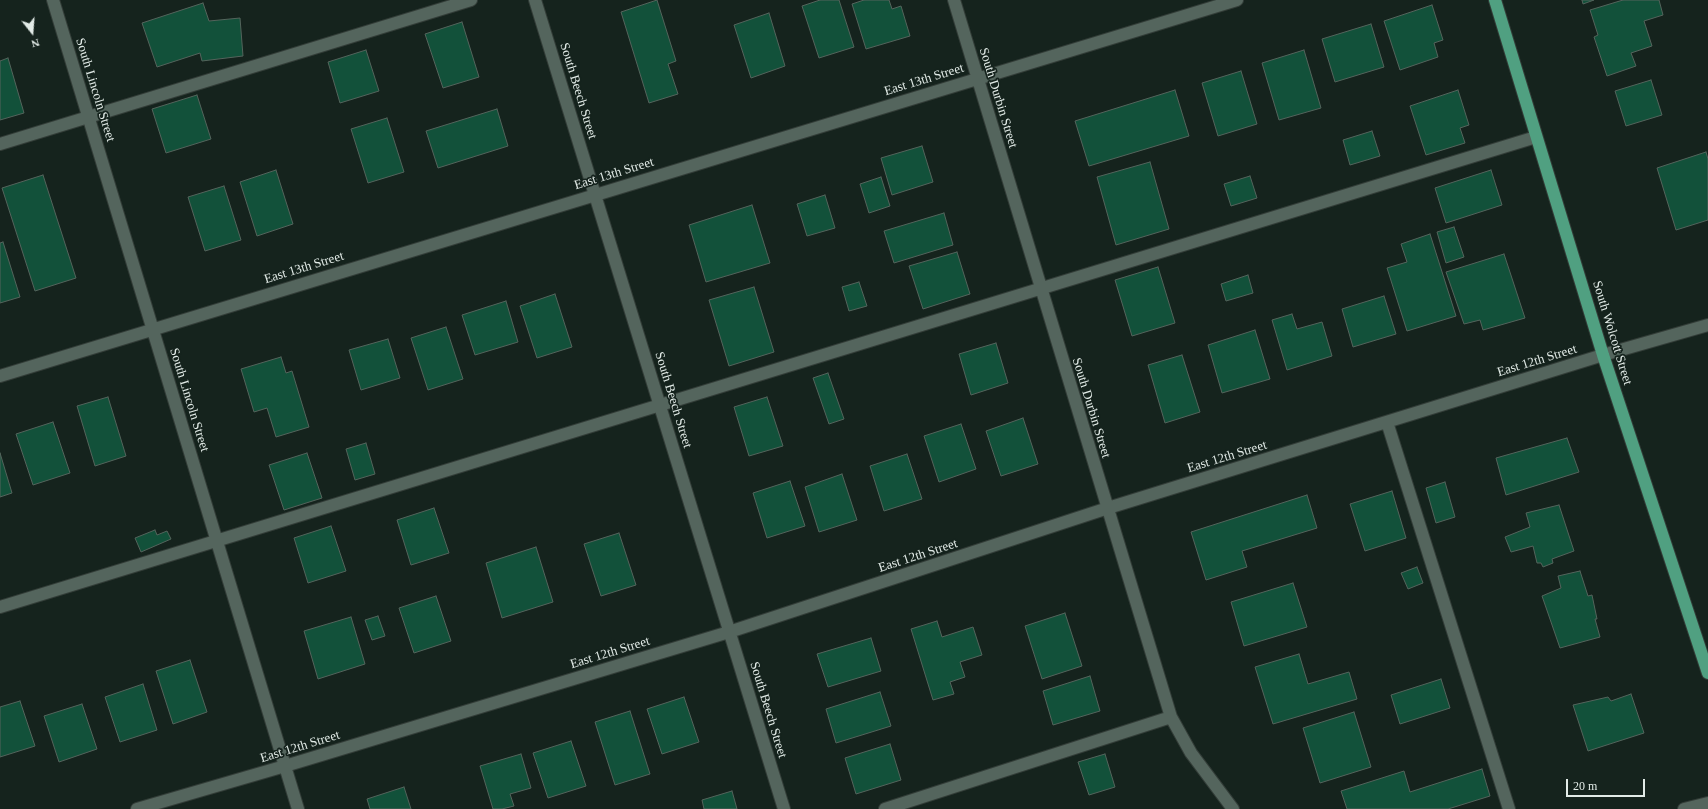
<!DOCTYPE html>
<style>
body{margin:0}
#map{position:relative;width:1708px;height:809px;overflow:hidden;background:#15231d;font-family:Georgia,serif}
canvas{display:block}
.north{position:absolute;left:12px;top:12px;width:40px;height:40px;-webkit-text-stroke:3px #15231d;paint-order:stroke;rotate:163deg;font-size:11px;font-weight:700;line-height:16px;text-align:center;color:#e2ebe7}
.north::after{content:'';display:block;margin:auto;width:14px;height:18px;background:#e2ebe7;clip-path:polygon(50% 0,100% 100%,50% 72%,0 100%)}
.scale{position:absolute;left:1566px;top:779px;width:79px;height:18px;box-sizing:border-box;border:2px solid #e2ebe7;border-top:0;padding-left:5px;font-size:12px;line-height:14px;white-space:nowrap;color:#e2ebe7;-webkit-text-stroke:3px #15231d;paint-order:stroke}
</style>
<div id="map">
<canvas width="1708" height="809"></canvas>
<div class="north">N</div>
<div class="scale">20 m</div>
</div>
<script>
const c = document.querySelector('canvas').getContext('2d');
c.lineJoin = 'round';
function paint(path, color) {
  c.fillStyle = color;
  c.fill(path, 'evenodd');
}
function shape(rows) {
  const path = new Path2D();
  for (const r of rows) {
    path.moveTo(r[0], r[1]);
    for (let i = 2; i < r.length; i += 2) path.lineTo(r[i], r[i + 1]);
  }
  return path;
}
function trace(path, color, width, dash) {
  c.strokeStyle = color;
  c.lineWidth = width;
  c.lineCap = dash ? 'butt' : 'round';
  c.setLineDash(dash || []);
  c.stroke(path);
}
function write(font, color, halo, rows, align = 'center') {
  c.font = font + ' Georgia,serif';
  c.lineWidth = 3.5;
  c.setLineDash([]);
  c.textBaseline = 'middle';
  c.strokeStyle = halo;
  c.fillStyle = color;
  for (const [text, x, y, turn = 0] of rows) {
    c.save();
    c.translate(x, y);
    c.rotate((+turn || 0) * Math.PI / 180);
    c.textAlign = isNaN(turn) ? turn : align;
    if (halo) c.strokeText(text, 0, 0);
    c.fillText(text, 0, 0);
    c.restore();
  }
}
const building = shape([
 [657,0,676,61,668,64,678,94,649,103,621,12,657,0],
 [820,0,839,0,854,47,819,58,802,6,820,0],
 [864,0,889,0,892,9,901,6,910,36,866,49,852,4,864,0],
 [1582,0,1594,0,1583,4,1582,0],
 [1623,0,1659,0,1663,15,1644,21,1652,46,1631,53,1636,66,1607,76,1594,37,1598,35,1590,10,1623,0],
 [203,3,209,21,240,18,243,56,202,61,200,53,157,67,142,23,203,3],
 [1432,5,1443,40,1434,43,1438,57,1400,70,1384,21,1432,5],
 [769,13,785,66,751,78,734,25,769,13],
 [462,22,479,77,443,88,425,34,462,22],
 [1371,24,1384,67,1335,82,1322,39,1371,24],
 [366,50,379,91,340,103,328,62,366,50],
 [1304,50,1321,108,1279,120,1262,63,1304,50],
 [8,58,24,113,0,120,0,61,8,58],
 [1241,71,1257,124,1218,136,1202,83,1241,71],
 [1651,80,1662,115,1626,126,1615,91,1651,80],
 [1175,90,1189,136,1089,166,1075,121,1175,90],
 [1458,90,1469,125,1460,128,1465,143,1426,155,1410,106,1458,90],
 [197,95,211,139,166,153,152,109,197,95],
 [497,109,508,146,438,168,426,131,497,109],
 [387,118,404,172,368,183,351,129,387,118],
 [1372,131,1380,156,1350,165,1343,140,1372,131],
 [922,146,933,182,892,195,881,158,922,146],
 [1706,152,1708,159,1708,220,1676,230,1657,168,1706,152],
 [1150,162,1169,229,1116,245,1097,177,1150,162],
 [276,170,293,224,257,236,240,182,276,170],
 [1491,170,1502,205,1446,223,1435,188,1491,170],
 [43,175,76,278,35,291,2,188,43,175],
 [1250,176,1257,198,1231,206,1224,184,1250,176],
 [881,177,890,206,869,213,860,184,881,177],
 [224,186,241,240,205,251,188,197,224,186],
 [825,195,835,228,807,236,797,204,825,195],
 [752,205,770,263,706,282,689,225,752,205],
 [944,213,953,245,894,263,884,231,944,213],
 [1454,227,1464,257,1446,263,1437,232,1454,227],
 [1430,234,1456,316,1407,331,1387,268,1407,262,1401,244,1430,234],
 [3,242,20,297,0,303,0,243,3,242],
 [957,252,970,294,923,309,909,266,957,252],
 [1504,254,1525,318,1483,330,1480,320,1464,324,1446,272,1504,254],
 [1158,267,1175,323,1132,336,1115,280,1158,267],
 [1248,275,1253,293,1226,301,1221,284,1248,275],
 [859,282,867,306,849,311,842,287,859,282],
 [754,287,774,352,729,366,709,300,754,287],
 [555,294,572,347,537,358,520,306,555,294],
 [1384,296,1396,334,1353,347,1342,309,1384,296],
 [506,301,518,342,475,355,462,315,506,301],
 [1292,314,1297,329,1322,322,1332,356,1287,370,1272,320,1292,314],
 [446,327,463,379,428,390,411,338,446,327],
 [1255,330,1270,379,1222,393,1208,345,1255,330],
 [388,339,400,378,361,390,349,350,388,339],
 [996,343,1008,383,971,395,959,354,996,343],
 [1182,355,1200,412,1165,423,1148,365,1182,355],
 [281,357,286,373,292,371,309,427,276,437,267,408,254,412,241,369,281,357],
 [828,373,844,419,829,424,813,378,828,373],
 [108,397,126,456,95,466,77,406,108,397],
 [767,397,783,446,749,456,734,407,767,397],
 [1023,418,1038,464,1001,476,986,431,1023,418],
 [53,422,70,473,33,485,16,434,53,422],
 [961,424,976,469,939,482,924,436,961,424],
 [1567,438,1579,472,1506,495,1496,458,1567,438],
 [366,443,375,474,355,480,346,449,366,443],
 [0,453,12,493,0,497,0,453],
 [307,453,322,498,284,510,269,465,307,453],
 [907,454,922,499,884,511,870,466,907,454],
 [842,474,857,520,819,532,805,487,842,474],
 [790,481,805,526,767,538,753,493,790,481],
 [1445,482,1455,517,1436,523,1426,488,1445,482],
 [1392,491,1406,538,1365,551,1350,504,1392,491],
 [1307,495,1317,528,1242,551,1247,567,1206,580,1191,532,1307,495],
 [1559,505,1574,551,1552,559,1553,563,1543,567,1541,563,1537,563,1533,546,1511,552,1505,537,1530,527,1526,513,1559,505],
 [434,508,449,553,411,565,397,520,434,508],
 [331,526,346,571,308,583,294,538,331,526],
 [155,530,157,535,167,531,171,539,141,552,135,538,155,530],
 [619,533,636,585,601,596,584,544,619,533],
 [536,547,553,602,502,618,486,563,536,547],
 [1417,567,1423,583,1408,589,1401,573,1417,567],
 [1580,571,1588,596,1592,595,1597,619,1595,619,1600,637,1560,648,1542,596,1561,588,1558,576,1580,571],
 [1293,583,1307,627,1244,646,1231,602,1293,583],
 [436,596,451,641,414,653,399,608,436,596],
 [1065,613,1082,666,1042,679,1025,626,1065,613],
 [378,616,385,636,372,640,365,620,378,616],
 [351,617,365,664,318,679,304,631,351,617],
 [937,621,942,637,973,627,982,655,960,662,965,677,950,682,954,694,933,700,911,629,937,621],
 [871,638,881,671,828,687,817,654,871,638],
 [1299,654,1308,684,1349,672,1357,699,1273,724,1255,667,1299,654],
 [190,660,207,712,173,724,156,671,190,660],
 [1090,676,1100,711,1053,725,1043,691,1090,676],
 [1441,679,1450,708,1400,724,1391,695,1441,679],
 [143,684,157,730,120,742,105,697,143,684],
 [880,692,891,726,836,743,826,709,880,692],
 [1631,694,1644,733,1588,751,1573,705,1608,697,1611,701,1631,694],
 [684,697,699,742,662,754,647,709,684,697],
 [20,701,35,746,0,757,0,707,20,701],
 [82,704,97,749,59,762,44,716,82,704],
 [630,711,650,774,615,785,595,722,630,711],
 [1354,712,1371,767,1320,783,1303,728,1354,712],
 [571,741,586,786,548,798,533,753,571,741],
 [890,744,901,780,856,794,845,758,890,744],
 [521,754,531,788,510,794,514,806,502,809,493,809,480,766,521,754],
 [1105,754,1115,787,1089,795,1078,762,1105,754],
 [1482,769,1490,796,1448,809,1347,809,1341,791,1404,771,1410,792,1482,769],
 [404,787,411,809,370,809,367,799,404,787],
 [732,791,737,809,704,809,702,800,732,791]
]);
paint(building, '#12513a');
trace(building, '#54645c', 1);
const minor = shape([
 [53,0,298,809],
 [535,0,784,809],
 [954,0,1171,717,1191,753,1233,809],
 [0,144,471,0],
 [0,376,1237,0],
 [1387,422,1509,809],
 [0,607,1536,137],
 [137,809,285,766,729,632,1108,508,1603,355,1708,325],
 [885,809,1171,717],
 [1684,809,1708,803]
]);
const major = shape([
 [1495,0,1603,355,1708,673]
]);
trace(minor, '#333d38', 14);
trace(major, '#333d38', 14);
trace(minor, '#54655d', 12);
trace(major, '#50a081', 12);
write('13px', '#e2ebe7', '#15231d', [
 ["East 13th Street",924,80,-17],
 ["South Lincoln Street",95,90,73],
 ["South Beech Street",578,91,73],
 ["South Durbin Street",998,98,73],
 ["East 13th Street",614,174,-17],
 ["East 13th Street",304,268,-17],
 ["South Wolcott Street",1612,333,73],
 ["East 12th Street",1537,361,-17],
 ["South Lincoln Street",189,400,73],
 ["South Beech Street",673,400,73],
 ["South Durbin Street",1091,408,73],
 ["East 12th Street",1227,457,-17],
 ["East 12th Street",918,556,-18],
 ["East 12th Street",610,653,-17],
 ["South Beech Street",768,710,73],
 ["East 12th Street",300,747,-17]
]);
</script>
